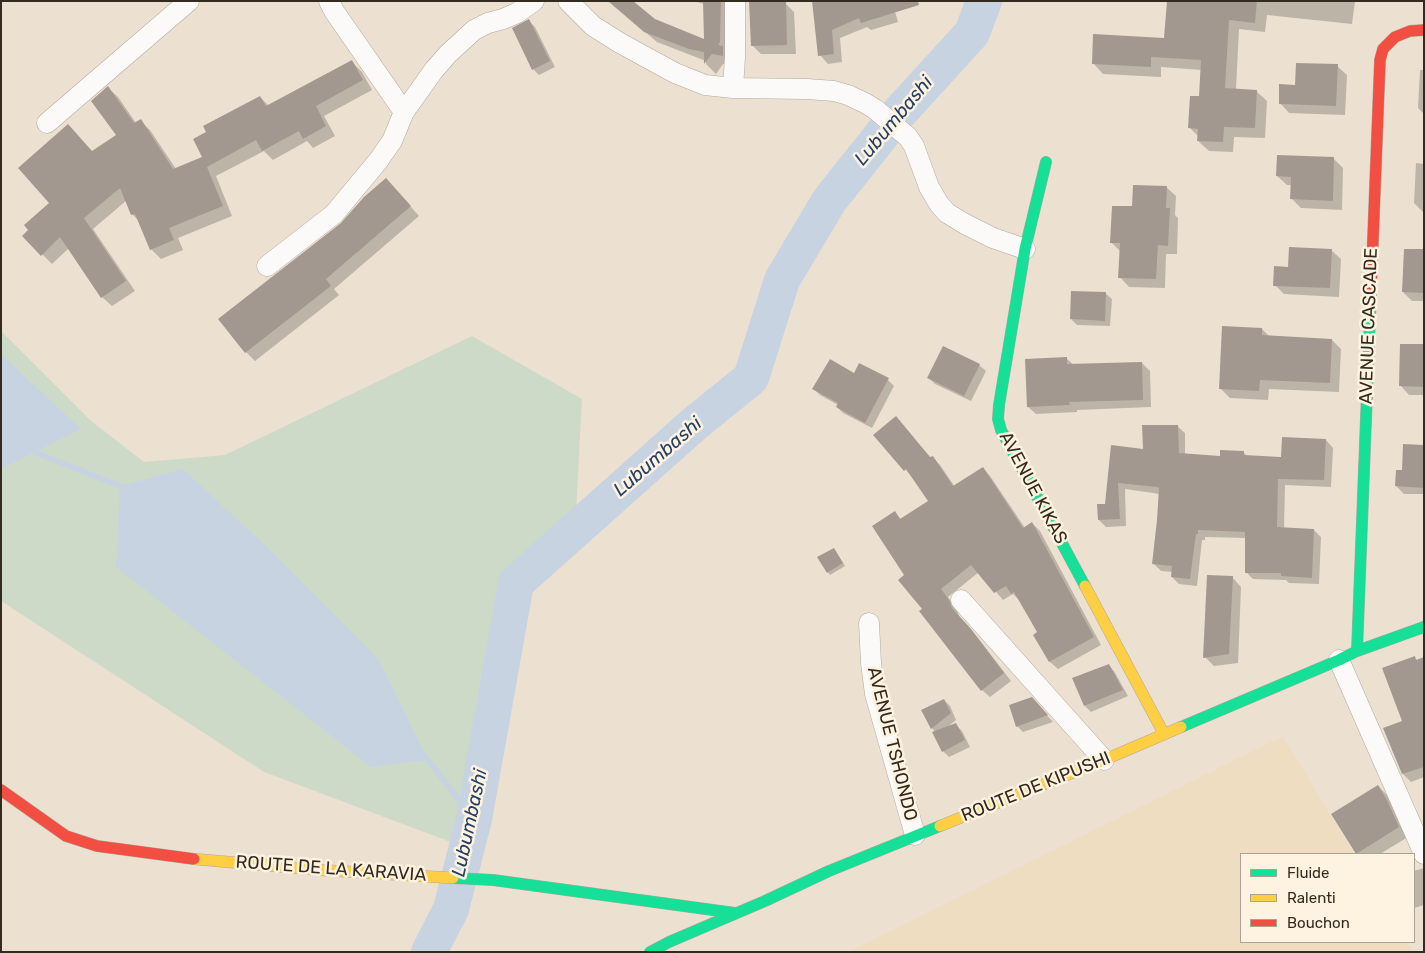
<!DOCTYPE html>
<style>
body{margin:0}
#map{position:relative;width:1425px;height:953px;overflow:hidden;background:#ece1d1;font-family:Rubik,sans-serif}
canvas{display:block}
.frame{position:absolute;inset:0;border:2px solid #332b20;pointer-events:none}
.legend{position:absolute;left:1240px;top:853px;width:175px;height:90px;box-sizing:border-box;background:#fef2e0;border:1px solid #ada293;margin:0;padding:6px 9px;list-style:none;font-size:15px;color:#332b20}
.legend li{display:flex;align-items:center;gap:10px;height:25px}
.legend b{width:25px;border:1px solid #ada293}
</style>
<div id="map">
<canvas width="1425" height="953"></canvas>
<div class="frame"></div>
<ul class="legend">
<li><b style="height:6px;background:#16e098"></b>Fluide</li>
<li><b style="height:6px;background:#ffcf43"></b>Ralenti</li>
<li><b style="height:6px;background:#f24e42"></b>Bouchon</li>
</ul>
</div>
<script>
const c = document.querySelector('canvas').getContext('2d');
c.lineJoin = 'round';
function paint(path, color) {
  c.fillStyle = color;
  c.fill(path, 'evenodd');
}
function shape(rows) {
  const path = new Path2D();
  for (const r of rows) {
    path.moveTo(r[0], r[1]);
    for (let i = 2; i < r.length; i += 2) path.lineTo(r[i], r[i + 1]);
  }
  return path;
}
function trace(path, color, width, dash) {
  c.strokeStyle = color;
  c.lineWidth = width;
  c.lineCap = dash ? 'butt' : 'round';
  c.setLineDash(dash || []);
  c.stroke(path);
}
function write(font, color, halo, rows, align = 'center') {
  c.font = font + ' Rubik,sans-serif';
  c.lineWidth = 5;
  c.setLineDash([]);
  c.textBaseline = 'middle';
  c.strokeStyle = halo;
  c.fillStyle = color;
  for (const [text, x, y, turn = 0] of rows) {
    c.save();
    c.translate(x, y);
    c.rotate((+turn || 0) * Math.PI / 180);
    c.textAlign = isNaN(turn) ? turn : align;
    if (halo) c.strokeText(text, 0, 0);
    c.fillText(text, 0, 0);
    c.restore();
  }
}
paint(shape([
 [1283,736,1354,854,1241,854,1241,942,1407,942,1413,952,848,952]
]), '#efddc1');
paint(shape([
 [1,331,90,420,144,462,225,455,472,336,582,399,576,513,512,577,491,726,456,844,264,772,1,601]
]), '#cedac8');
paint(shape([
 [1,354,81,429,1,469],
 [183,469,269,549,379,660,428,760,371,767,116,567,120,486]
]), '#c8d3e2');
paint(shape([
 [608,1,705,41,704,4,693,1,732,1,734,66,723,64,716,74,706,64,706,61,657,42],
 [814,1,892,1,898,22,871,30,867,27,840,38,842,62,828,64,820,55],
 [1168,1,1355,1,1352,24,1267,15,1265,32,1239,29,1236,90,1256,91,1267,101,1265,138,1234,137,1233,152,1209,151,1198,141,1199,137,1190,128,1200,98,1202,70,1161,67,1161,77,1103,74,1093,63,1166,40],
 [785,3,794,12,796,54,761,54,752,45],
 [529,21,535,27,555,67,539,75,533,69],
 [352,62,362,72,372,90,324,116,335,136,313,148,307,141,273,160,264,151,216,176,232,216,178,238,183,250,161,259,151,249,140,222,133,215,127,200,93,229,135,291,112,306,102,297,69,248,52,264,24,236,51,203,117,136,108,88,118,97,136,123,140,121,150,130,176,169,204,158,260,97,269,106],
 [1337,66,1347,75,1345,115,1289,113,1280,103,1296,86],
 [1420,70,1424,70,1424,114,1418,108],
 [1334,159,1343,168,1342,210,1301,208,1292,199,1292,185,1287,185,1277,176],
 [1416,163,1424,164,1424,213,1414,203],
 [1166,187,1176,196,1175,215,1178,218,1177,254,1166,254,1165,288,1129,287,1120,277,1121,252,1111,242,1133,208],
 [395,189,419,216,334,289,339,295,255,361,246,352],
 [1331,250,1341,259,1339,297,1284,294,1275,285,1289,268],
 [1424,251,1424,301,1412,301,1403,292],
 [1105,293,1112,299,1110,326,1077,325,1071,319],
 [1262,329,1270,337,1332,340,1341,349,1339,392,1269,389,1268,400,1230,398,1221,389],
 [1424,346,1424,395,1409,395,1400,385],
 [1066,358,1074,365,1142,363,1150,371,1151,407,1077,410,1077,412,1036,414,1028,407],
 [979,365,986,371,971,401,935,384,929,378],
 [854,375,888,380,894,386,872,428,843,413,837,407,838,405,820,395,814,389],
 [1177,426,1185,433,1185,455,1221,457,1244,453,1248,457,1282,458,1326,440,1333,448,1331,487,1285,485,1284,529,1314,530,1321,537,1319,584,1289,583,1286,580,1253,579,1246,572,1246,538,1205,537,1205,540,1202,540,1197,586,1179,584,1172,577,1173,572,1161,571,1153,563,1160,494,1125,489,1126,526,1106,527,1099,520,1106,505,1112,447,1144,450],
 [875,435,931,458,932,457,940,465,955,487,983,468,990,476,1025,528,1032,523,1040,531,1101,645,1058,669,1050,662,1035,635,1039,633,1019,600,1013,594,1003,600,979,572,948,597,957,609,959,617,978,638,1011,681,990,697,982,690,923,609,905,575,895,513,902,520,930,501,913,478],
 [1424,447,1424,494,1404,494,1396,486,1404,471],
 [834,549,845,566,830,575,828,572],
 [1232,577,1241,587,1238,663,1214,666,1205,657],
 [1415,658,1423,666,1424,777,1411,782,1403,774,1384,728,1404,721],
 [1108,665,1114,671,1128,696,1091,712,1085,706],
 [944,700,950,706,956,720,946,728,956,725,962,731,970,747,949,757,943,751,935,732,932,728],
 [1038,705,1053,722,1023,732,1017,726],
 [1378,786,1387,795,1396,810,1408,837,1380,854,1358,854,1357,853],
 [1424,868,1424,905,1414,908,1414,871]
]), '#0003');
trace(shape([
 [28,447,34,452,120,486,125,491],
 [423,755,428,760,474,819]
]), '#c8d3e2', 6);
trace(shape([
 [429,952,451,909,474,819,516,583,693,425,751,378,782,280,829,201,899,113,972,33,984,1]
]), '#c8d3e2', 36);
paint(shape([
 [608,1,633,1,655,19,704,39,703,1,721,1,720,42,718,45,723,46,723,56,712,54,704,64,704,52,689,49,644,32],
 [786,1,787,45,751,46,749,2],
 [812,1,918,1,919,5,861,23,859,18,832,30,834,54,818,56],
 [1167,1,1257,1,1255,23,1229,20,1225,88,1257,90,1255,128,1224,127,1223,142,1197,141,1198,129,1188,128,1190,96,1199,96,1201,60,1151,57,1151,67,1092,64,1093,34,1164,38],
 [529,19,550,61,532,70,512,28],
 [352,60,363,80,316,106,326,126,303,139,299,131,262,151,256,140,207,167,223,206,169,228,174,240,150,250,135,214,131,215,120,188,84,218,126,281,101,298,60,237,41,256,22,236,28,230,24,225,49,203,18,168,68,124,92,151,116,135,91,101,108,86,134,123,141,119,173,169,202,157,193,139,206,132,203,126,260,96,266,106],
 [1296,63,1338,64,1336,106,1279,104,1279,84,1295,85],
 [1277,155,1334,157,1333,201,1290,199,1291,177,1276,176],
 [386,178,411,206,326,279,331,286,245,353,218,319,341,223,364,197],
 [1133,185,1167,186,1166,208,1170,208,1168,246,1158,245,1156,279,1118,278,1120,243,1110,243,1112,206,1132,206],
 [1289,247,1332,249,1330,288,1273,286,1274,266,1288,267],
 [1404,249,1424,249,1424,293,1402,292],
 [1071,291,1106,292,1105,321,1070,319],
 [1222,326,1262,328,1262,335,1332,339,1330,383,1260,380,1259,391,1219,389],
 [1400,344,1424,344,1424,387,1399,386],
 [943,346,980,364,964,396,927,378],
 [1067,357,1067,364,1142,362,1143,400,1069,402,1070,405,1027,407,1025,359],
 [830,359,854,373,859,363,889,378,865,423,836,407,838,403,812,389],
 [896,416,930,457,933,456,953,486,983,467,1023,528,1032,522,1094,637,1049,662,1033,635,1037,632,1014,592,1011,594,1006,586,994,593,971,565,941,589,949,600,952,608,971,629,1004,673,981,691,919,611,922,609,898,580,904,575,872,526,895,511,900,519,928,501,906,469,904,471,873,435],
 [1142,425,1178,425,1179,453,1220,456,1220,450,1244,451,1244,455,1281,457,1282,437,1326,439,1324,480,1278,479,1277,527,1314,529,1312,578,1281,576,1281,573,1245,573,1245,532,1198,530,1198,534,1196,534,1190,579,1171,577,1172,566,1152,564,1157,520,1159,488,1157,487,1118,483,1120,519,1098,520,1097,504,1105,504,1111,445,1143,449],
 [1403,444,1424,445,1424,488,1395,486,1396,470,1402,470],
 [834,548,843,563,827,573,817,557],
 [1207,575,1233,576,1229,654,1203,658],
 [1415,656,1416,660,1424,657,1424,767,1402,774,1383,728,1402,721,1382,668],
 [1109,664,1123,690,1084,706,1072,678],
 [1032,697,1048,715,1016,727,1009,705],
 [944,699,951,713,931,729,921,710],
 [956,723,965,740,942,752,932,732],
 [1378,785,1387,800,1399,827,1356,854,1331,814]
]), '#a39890');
const street = shape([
 [329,1,334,11,404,112],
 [568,1,593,26,620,43,675,73,705,85,733,88,807,89,834,91,848,95,865,103,875,109,908,137,914,146,929,187,939,204,947,213,965,224,993,238,1025,249],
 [733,88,735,57,735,1],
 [47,123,189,1],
 [267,266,334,214,378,161,392,141,404,112,434,70,448,54,474,30,488,23,503,19,517,13,534,1],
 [961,600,1104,760],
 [869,623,871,663,875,694,915,835],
 [1339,660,1424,854]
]);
const fast = shape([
 [1046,162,1025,249,999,405,998,419,1001,430,1085,586],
 [1357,651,1371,290],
 [1181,727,1339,660,1357,651,1424,627],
 [453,878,493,880,735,913],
 [650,952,669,942,765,901,829,871,940,826]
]);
const slow = shape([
 [1085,586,1164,734],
 [940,826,1104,760,1181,727],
 [194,859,320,870,453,878]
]);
const jam = shape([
 [1371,290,1380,60,1383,49,1395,37,1410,31,1424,30],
 [1,790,66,836,97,846,194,859]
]);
trace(street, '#b1a89c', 21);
trace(fast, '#b1a89c', 12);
trace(slow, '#b1a89c', 12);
trace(jam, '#b1a89c', 12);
trace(street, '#fcfaf8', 20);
trace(fast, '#16e098', 11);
trace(slow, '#ffcf43', 11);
trace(jam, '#f24e42', 11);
write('18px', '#332b20', '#fef2e0', [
 ["AVENUE CASCADE",1369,326,-88],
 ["AVENUE KIKAS",1033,488,62],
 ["AVENUE TSHONDO",892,744,76],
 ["ROUTE DE KIPUSHI",1036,787,-22],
 ["ROUTE DE LA KARAVIA",331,869,4]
]);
write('italic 19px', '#254067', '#fef2e0', [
 ["Lubumbashi",894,121,-50],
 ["Lubumbashi",658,457,-41],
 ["Lubumbashi",470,823,-78]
]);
</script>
